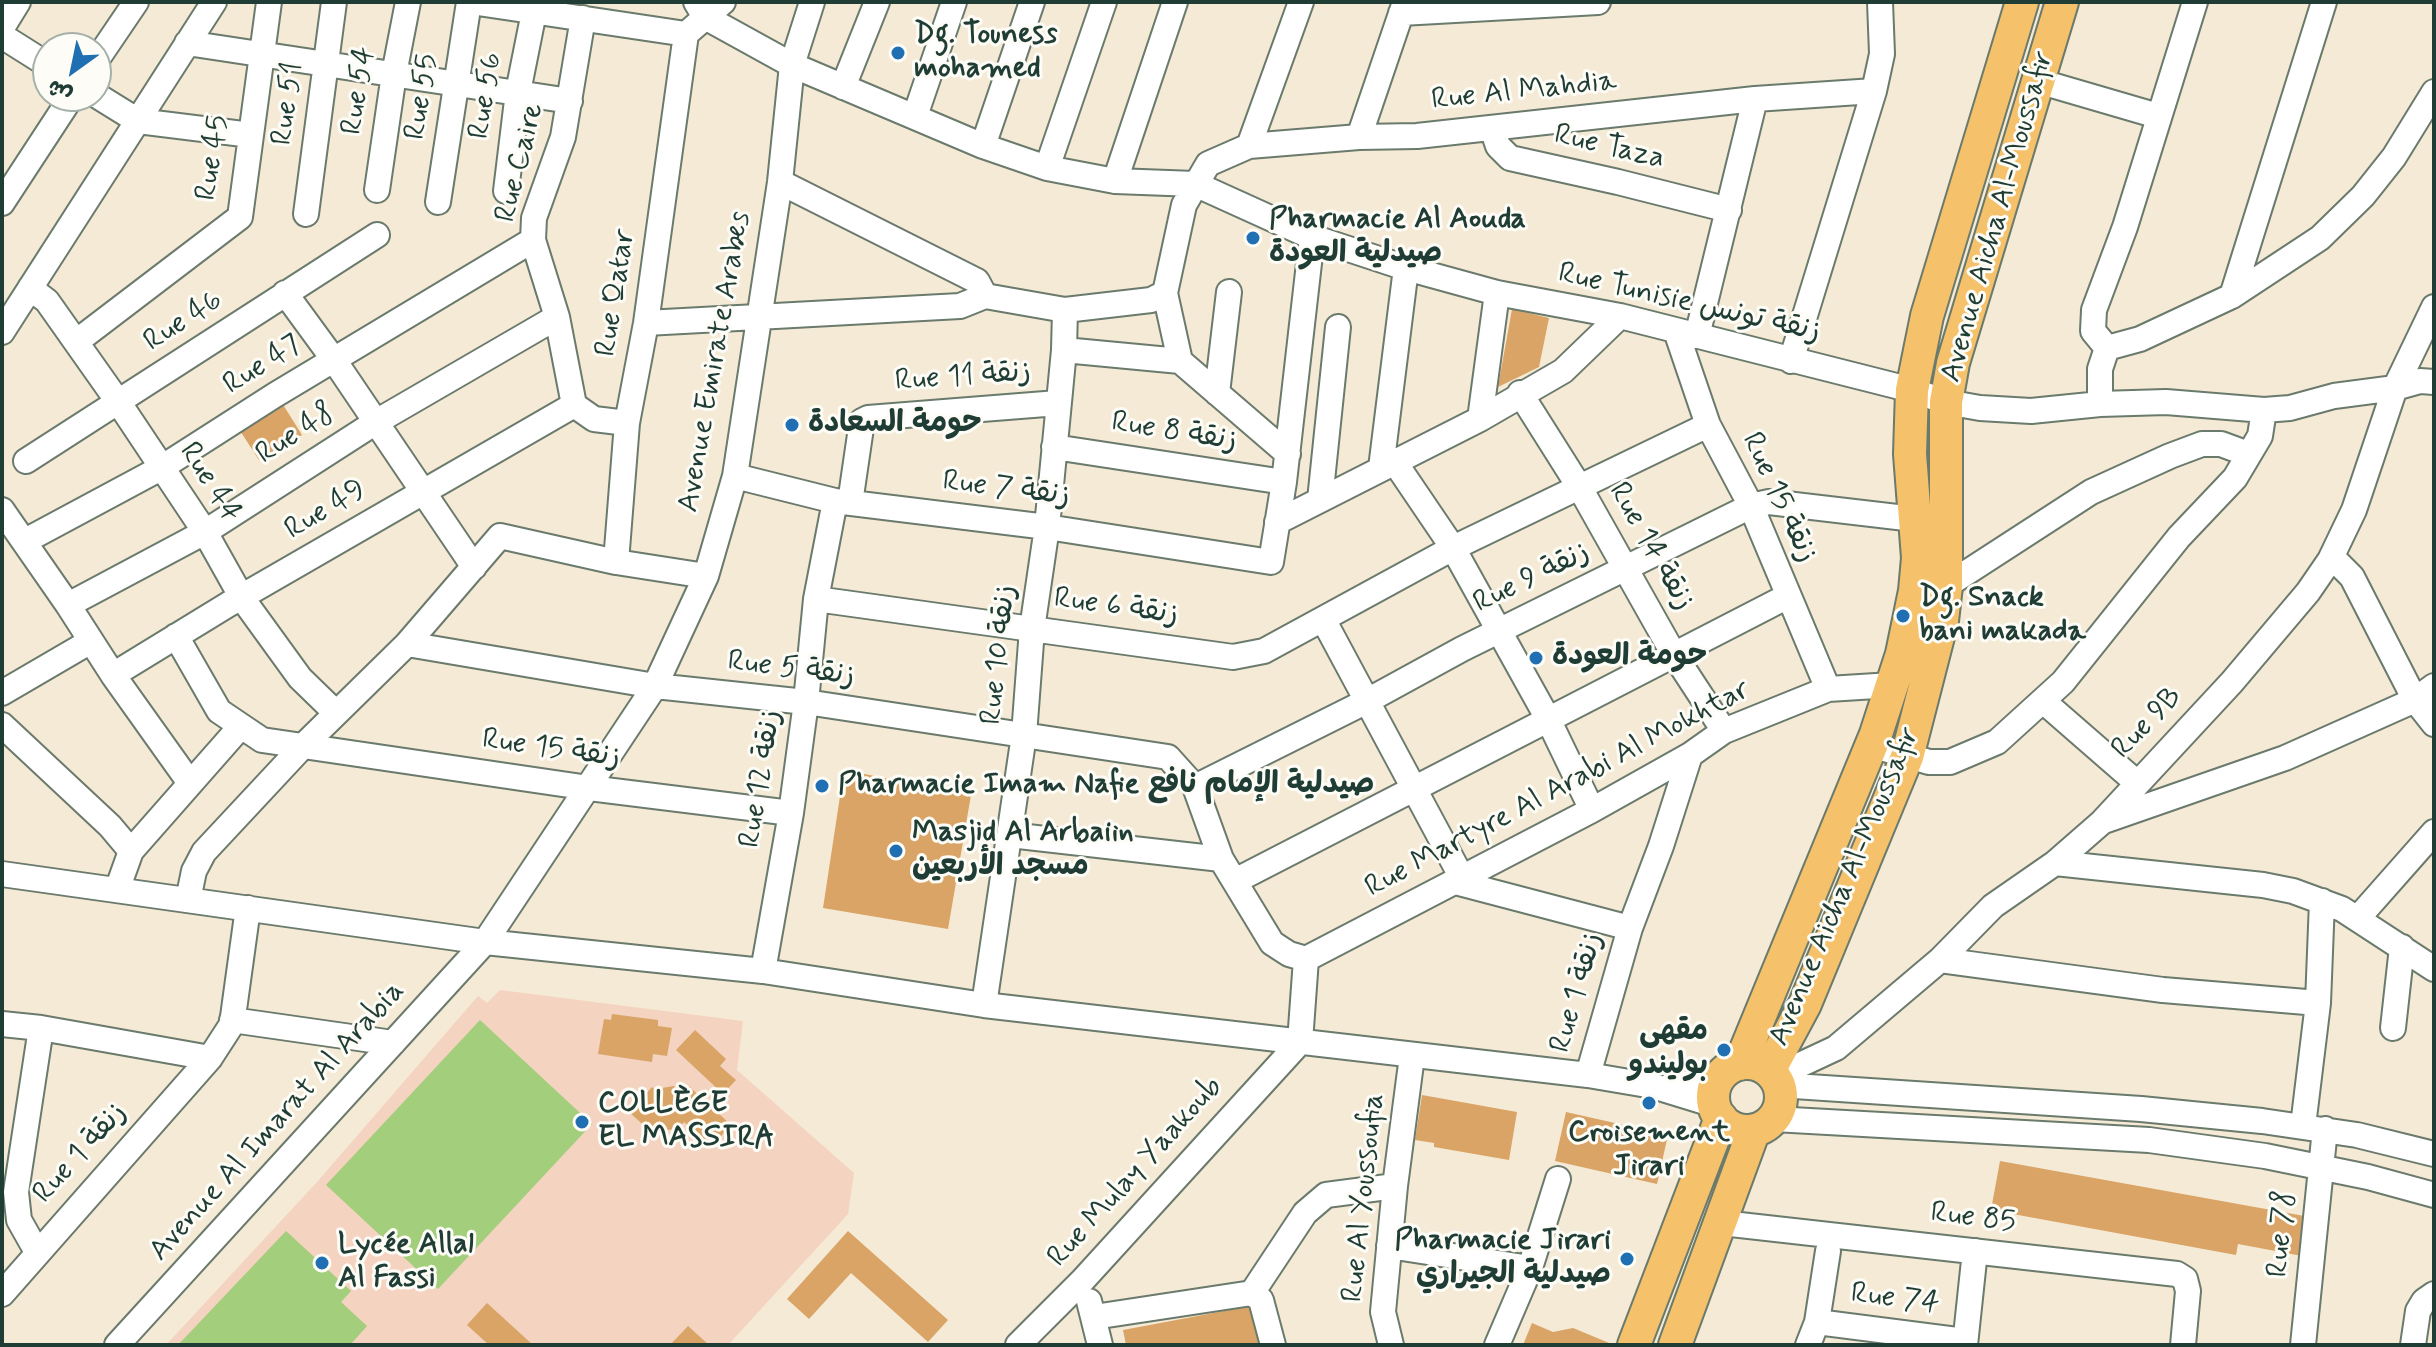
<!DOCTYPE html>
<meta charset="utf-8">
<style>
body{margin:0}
#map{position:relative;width:2436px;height:1347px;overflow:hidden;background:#f5ead5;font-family:Mynerve,"Playpen Sans Arabic",sans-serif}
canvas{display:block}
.frame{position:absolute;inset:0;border:4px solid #1f3d34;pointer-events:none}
.north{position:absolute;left:32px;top:32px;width:80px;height:80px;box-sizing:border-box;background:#fdfcf7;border:2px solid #a4b0a9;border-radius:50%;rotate:213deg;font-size:22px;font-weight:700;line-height:32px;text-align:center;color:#1f3d34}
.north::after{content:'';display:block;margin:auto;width:28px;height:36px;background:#1f6fb2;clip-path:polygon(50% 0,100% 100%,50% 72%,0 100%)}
</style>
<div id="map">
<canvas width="2436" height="1347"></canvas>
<div class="frame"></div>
<div class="north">ش</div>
</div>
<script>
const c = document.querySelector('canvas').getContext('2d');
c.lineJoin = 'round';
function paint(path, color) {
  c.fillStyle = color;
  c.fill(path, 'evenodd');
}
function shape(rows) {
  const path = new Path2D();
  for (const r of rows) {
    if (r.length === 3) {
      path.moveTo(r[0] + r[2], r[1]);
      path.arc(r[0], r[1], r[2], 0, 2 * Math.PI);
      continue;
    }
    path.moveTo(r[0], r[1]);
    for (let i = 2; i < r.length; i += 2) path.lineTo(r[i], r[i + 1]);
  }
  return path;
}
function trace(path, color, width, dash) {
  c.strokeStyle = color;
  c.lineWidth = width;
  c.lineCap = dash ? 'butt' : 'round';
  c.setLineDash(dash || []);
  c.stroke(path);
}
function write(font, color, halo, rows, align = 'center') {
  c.font = font + ' Mynerve,"Playpen Sans Arabic",sans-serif';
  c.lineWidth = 6;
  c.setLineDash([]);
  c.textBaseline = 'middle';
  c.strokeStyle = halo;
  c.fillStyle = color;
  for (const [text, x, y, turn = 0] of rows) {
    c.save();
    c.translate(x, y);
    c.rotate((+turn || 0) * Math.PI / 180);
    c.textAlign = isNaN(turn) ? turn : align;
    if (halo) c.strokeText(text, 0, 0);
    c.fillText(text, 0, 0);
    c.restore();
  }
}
paint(shape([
 [500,990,743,1021,737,1070,854,1173,848,1214,728,1345,166,1345,317,1182,478,996,487,1003]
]), '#f4d3c1');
paint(shape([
 [480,1020,592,1124,438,1289,326,1185],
 [286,1231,351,1291,341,1302,367,1326,350,1345,178,1345]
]), '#a3ce7b');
paint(shape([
 [1512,309,1549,318,1539,367,1498,387],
 [277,395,302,435,259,460,235,423],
 [844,770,971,795,948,929,823,908],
 [612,1014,658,1020,658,1026,672,1028,667,1056,653,1054,652,1062,598,1054,604,1019,611,1020],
 [695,1030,726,1059,720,1066,736,1080,723,1094,676,1050],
 [674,1086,682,1094,689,1086,731,1125,711,1147,684,1122,678,1129,667,1130,658,1123,650,1131,629,1112,652,1087,658,1093,662,1088],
 [1422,1095,1517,1112,1509,1160,1434,1147,1434,1143,1415,1140],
 [1566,1112,1668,1135,1657,1184,1555,1161],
 [2000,1161,2310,1217,2302,1256,2238,1244,2236,1255,1991,1210],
 [848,1231,948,1320,928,1342,851,1273,809,1319,787,1299],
 [487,1303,533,1345,489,1345,467,1325],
 [1256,1305,1264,1345,1126,1345,1123,1330],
 [1532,1323,1553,1332,1573,1328,1614,1345,1523,1345],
 [688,1326,709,1345,670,1345]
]), '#d9a465');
const minor = shape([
 [471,2,686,34,723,2],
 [696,2,705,17,792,65,983,146,1047,168,1115,181,1195,184,1312,237,1406,268,1497,293,1620,316,1912,390,1946,402,1980,408,2031,411,2100,404,2166,402,2264,410,2290,408,2334,396,2395,388,2420,381,2434,382],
 [1401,13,1598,2],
 [583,18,563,137,534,218,533,240,557,317,574,405,594,419,627,423],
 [2,28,18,2],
 [2,36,48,65],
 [187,43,570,101],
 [96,61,136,2],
 [2038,81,2158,116],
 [843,87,877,2],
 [96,95,138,121,251,135],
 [915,116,954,2],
 [1492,128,1498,146,1510,158,1618,182,1729,210],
 [1359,137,1405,2],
 [983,146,1032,2],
 [1249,146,1301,2],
 [1047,168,1104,2],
 [1115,181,1175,2],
 [780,182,977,281,985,296],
 [377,190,394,74,408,2],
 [506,191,518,92,534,12],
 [438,202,469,2],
 [2,203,72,96],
 [306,214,334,2],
 [30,288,47,301,119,403,205,532,242,598,300,678,336,713],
 [285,293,334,360,474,567],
 [2232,296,2324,2],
 [646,323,960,306,985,296,1065,310,1151,300,1165,293],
 [1676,331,1708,425,1751,506,1828,689],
 [2,332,214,2],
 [1697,336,1755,99],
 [76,342,240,217,269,2],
 [2107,348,2093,331,2094,310,2125,227,2195,2],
 [1064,350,1180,361],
 [1791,361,1874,91,1882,54,1880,2],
 [1217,393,1229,292],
 [1520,393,1580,488,1673,653,1724,731],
 [2100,404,2100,369,2107,348,2140,339,2232,296,2320,238,2363,196,2394,157,2434,92],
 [1480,419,1497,293],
 [1054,447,1284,482],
 [1288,454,1180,361,1165,293,1184,205,1208,164,1249,146,1359,137,1417,136,1755,99,1874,91],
 [26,461,377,235],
 [1394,461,1453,548,1548,719,1592,810],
 [1381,468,1406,268],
 [735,476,835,501,1047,527,1271,562,1284,482,1312,237],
 [1320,500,1338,327],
 [850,503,862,421,868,418,1058,403],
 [2,510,68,605,113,675,190,783],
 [1277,522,1480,419,1563,371,1620,316],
 [25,541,161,468,275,395,533,240],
 [2330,560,2339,564,2352,577,2415,700,2434,724],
 [616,562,627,423,646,323,686,34],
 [1946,586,2091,492,2170,456,2202,444,2221,444,2248,454],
 [816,599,1233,657,1264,651,1453,548,1708,425],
 [68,605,205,532,376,422,557,317],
 [1323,619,1462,878],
 [176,636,219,711,262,740,589,788,791,813],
 [407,644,655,686,806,702,1168,757,1195,787,1221,859,1272,943,1289,954,1306,959,1300,1042,1082,1281,1018,1345],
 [113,675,229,604,574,405],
 [2,693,91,641],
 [2043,701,2136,782],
 [2,725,110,826,131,851,117,890],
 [1871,745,1929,762,1950,762,1997,742,2063,682,2179,537,2235,478,2260,436,2264,410],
 [1195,787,1367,701,1462,649,1751,506,1769,502,1914,519],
 [2104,821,2285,758,2415,700,2434,686],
 [1010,835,1221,859],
 [131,851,241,726],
 [2055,863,2263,885,2293,891,2342,909,2434,969],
 [2,874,485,942,763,971,984,1005,1588,1075,1653,1086,1715,1105],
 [1235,881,1788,596],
 [1455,882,1630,928],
 [188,900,194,871,204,852,302,747,407,644,500,536,616,562,706,576],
 [2358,918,2434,832],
 [1306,959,1592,810,1690,755,1724,731,1828,689,1892,685],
 [1940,960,2163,990,2318,1003],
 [763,971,791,813,806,702,816,599,835,501],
 [984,1005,1024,735,1032,629,1047,527,1064,350,1065,310],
 [232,1020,393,1043],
 [2,1024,41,1028,210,1058],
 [2393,1028,2402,947],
 [1588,1075,1630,928,1661,846,1690,755],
 [1774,1077,1836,1048,1940,960,1993,906,2055,863,2102,822,2232,682,2308,592,2330,560,2354,510,2395,388,2434,307],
 [1671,1085,1716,1082],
 [1779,1085,2141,1109,2262,1121,2357,1135,2434,1154],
 [1774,1119,2149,1140,2265,1156,2368,1177,2434,1195],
 [2303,1126,2318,1003,2322,901],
 [1722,1223,2177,1274,2185,1279,2188,1291,2183,1345],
 [1389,1246,1530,1268],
 [37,1252,19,1220,16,1192,41,1028],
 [1252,1293,1305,1213,1326,1195,1395,1186],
 [2,1294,210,1058,232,1024,248,908],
 [1089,1301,1100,1345],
 [1094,1317,1252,1293,1261,1300,1273,1345],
 [1817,1322,1965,1341],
 [117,1345,485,942,655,686,706,576,735,476,780,182,792,65,812,2],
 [1391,1345,1383,1312,1395,1186,1412,1056],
 [1497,1345,1530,1268,1558,1179],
 [1808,1345,1817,1322,1828,1251],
 [1965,1345,1975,1251],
 [2303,1345,2325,1129],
 [2413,1345,2418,1311,2424,1301,2434,1294]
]);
const major = shape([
 [1747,1097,34],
 [1740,1064,1876,734,1902,654,1915,591,1918,558,1910,454,1912,390,1927,316,2022,2],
 [1769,1071,1805,1004,1907,757,1942,621,1946,586,1946,402,1953,363,2062,2],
 [1634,1345,1721,1118],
 [1675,1345,1754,1130]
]);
trace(minor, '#6a7a6c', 28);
trace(major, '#6a7a6c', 36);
trace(minor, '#fff', 24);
trace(major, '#f5c16b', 32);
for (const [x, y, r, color] of [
 [898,53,8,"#1f6fb2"],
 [1253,238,8,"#1f6fb2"],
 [792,425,8,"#1f6fb2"],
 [1903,616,8,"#1f6fb2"],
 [1536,658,8,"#1f6fb2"],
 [822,786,8,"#1f6fb2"],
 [896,851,8,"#1f6fb2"],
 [1724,1050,8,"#1f6fb2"],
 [1649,1103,8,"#1f6fb2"],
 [582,1122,8,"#1f6fb2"],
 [1627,1259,8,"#1f6fb2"],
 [322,1263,8,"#1f6fb2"]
]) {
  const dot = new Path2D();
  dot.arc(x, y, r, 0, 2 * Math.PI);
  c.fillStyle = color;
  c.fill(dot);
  trace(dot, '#fdfcf7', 3);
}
write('bold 30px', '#1f3d34', '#fdfcf7', [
 ["Dg. Touness",914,36],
 ["mohamed",914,70],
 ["Pharmacie Al Aouda",1269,221],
 ["صيدلية العودة",1269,255],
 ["حومة السعادة",808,425],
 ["Dg. Snack",1919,599],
 ["bani makada",1919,633],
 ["حومة العودة",1552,658],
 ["Pharmacie Imam Nafie صيدلية الإمام نافع",838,786],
 ["Masjid Al Arbaiin",912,834],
 ["مسجد الأربعين",912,868],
 ["مقهى",1708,1033,"right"],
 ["بوليندو",1708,1067,"right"],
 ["COLLÈGE",598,1105],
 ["EL MASSIRA",598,1139],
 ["Croisement",1649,1134,"center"],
 ["Jirari",1649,1168,"center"],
 ["Pharmacie Jirari",1611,1242,"right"],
 ["صيدلية الجيراري",1611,1276,"right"],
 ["Lycée Allal",338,1246],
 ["Al Fassi",338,1280]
], 'left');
write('30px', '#1f3d34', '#fdfcf7', [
 ["Rue 54",360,91,-81],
 ["Rue Al Mahdia",1524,92,-6],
 ["Rue 56",487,96,-81],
 ["Rue 55",423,97,-81],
 ["Rue 51",289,104,-82],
 ["Rue Taza",1609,148,13],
 ["Rue 45",214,158,-81],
 ["Rue Caire",521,163,-76],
 ["Avenue Aicha Al-Moussafir",1999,217,-74],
 ["Rue Qatar",617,293,-81],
 ["Rue Tunisie زنقة تونس",1689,304,13],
 ["Rue 46",184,322,-33],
 ["Avenue Emirate Arabes",716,362,-80],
 ["Rue 47",263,366,-32],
 ["Rue 11 زنقة",963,378,-4],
 ["Rue 8 زنقة",1174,433,9],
 ["Rue 48",296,435,-33],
 ["Rue 44",209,483,57],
 ["Rue 7 زنقة",1006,490,7],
 ["Rue 15 زنقة",1778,498,65],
 ["Rue 49",326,511,-31],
 ["Rue 14 زنقة",1650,547,60],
 ["Rue 9 زنقة",1532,579,-26],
 ["Rue 6 زنقة",1116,608,8],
 ["Rue 10 زنقة",1000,655,-84],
 ["Rue 5 زنقة",791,670,7],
 ["Rue 9B",2148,724,-46],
 ["Rue 15 زنقة",551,750,8],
 ["Rue 12 زنقة",762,779,-81],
 ["Rue Martyre Al Arabi Al Mokhtar",1558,790,-28],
 ["Avenue Aicha Al-Moussafir",1846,887,-67],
 ["Rue 1 زنقة",1578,993,-74],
 ["Avenue Al Imarat Al Arabia",278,1122,-48],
 ["Rue 1 زنقة",81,1154,-48],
 ["Rue Mulay Yaakoub",1136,1173,-48],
 ["Rue Al Youssoufia",1365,1198,-84],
 ["Rue 85",1973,1219,7],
 ["Rue 78",2283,1234,-85],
 ["Rue 74",1895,1300,7]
]);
</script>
